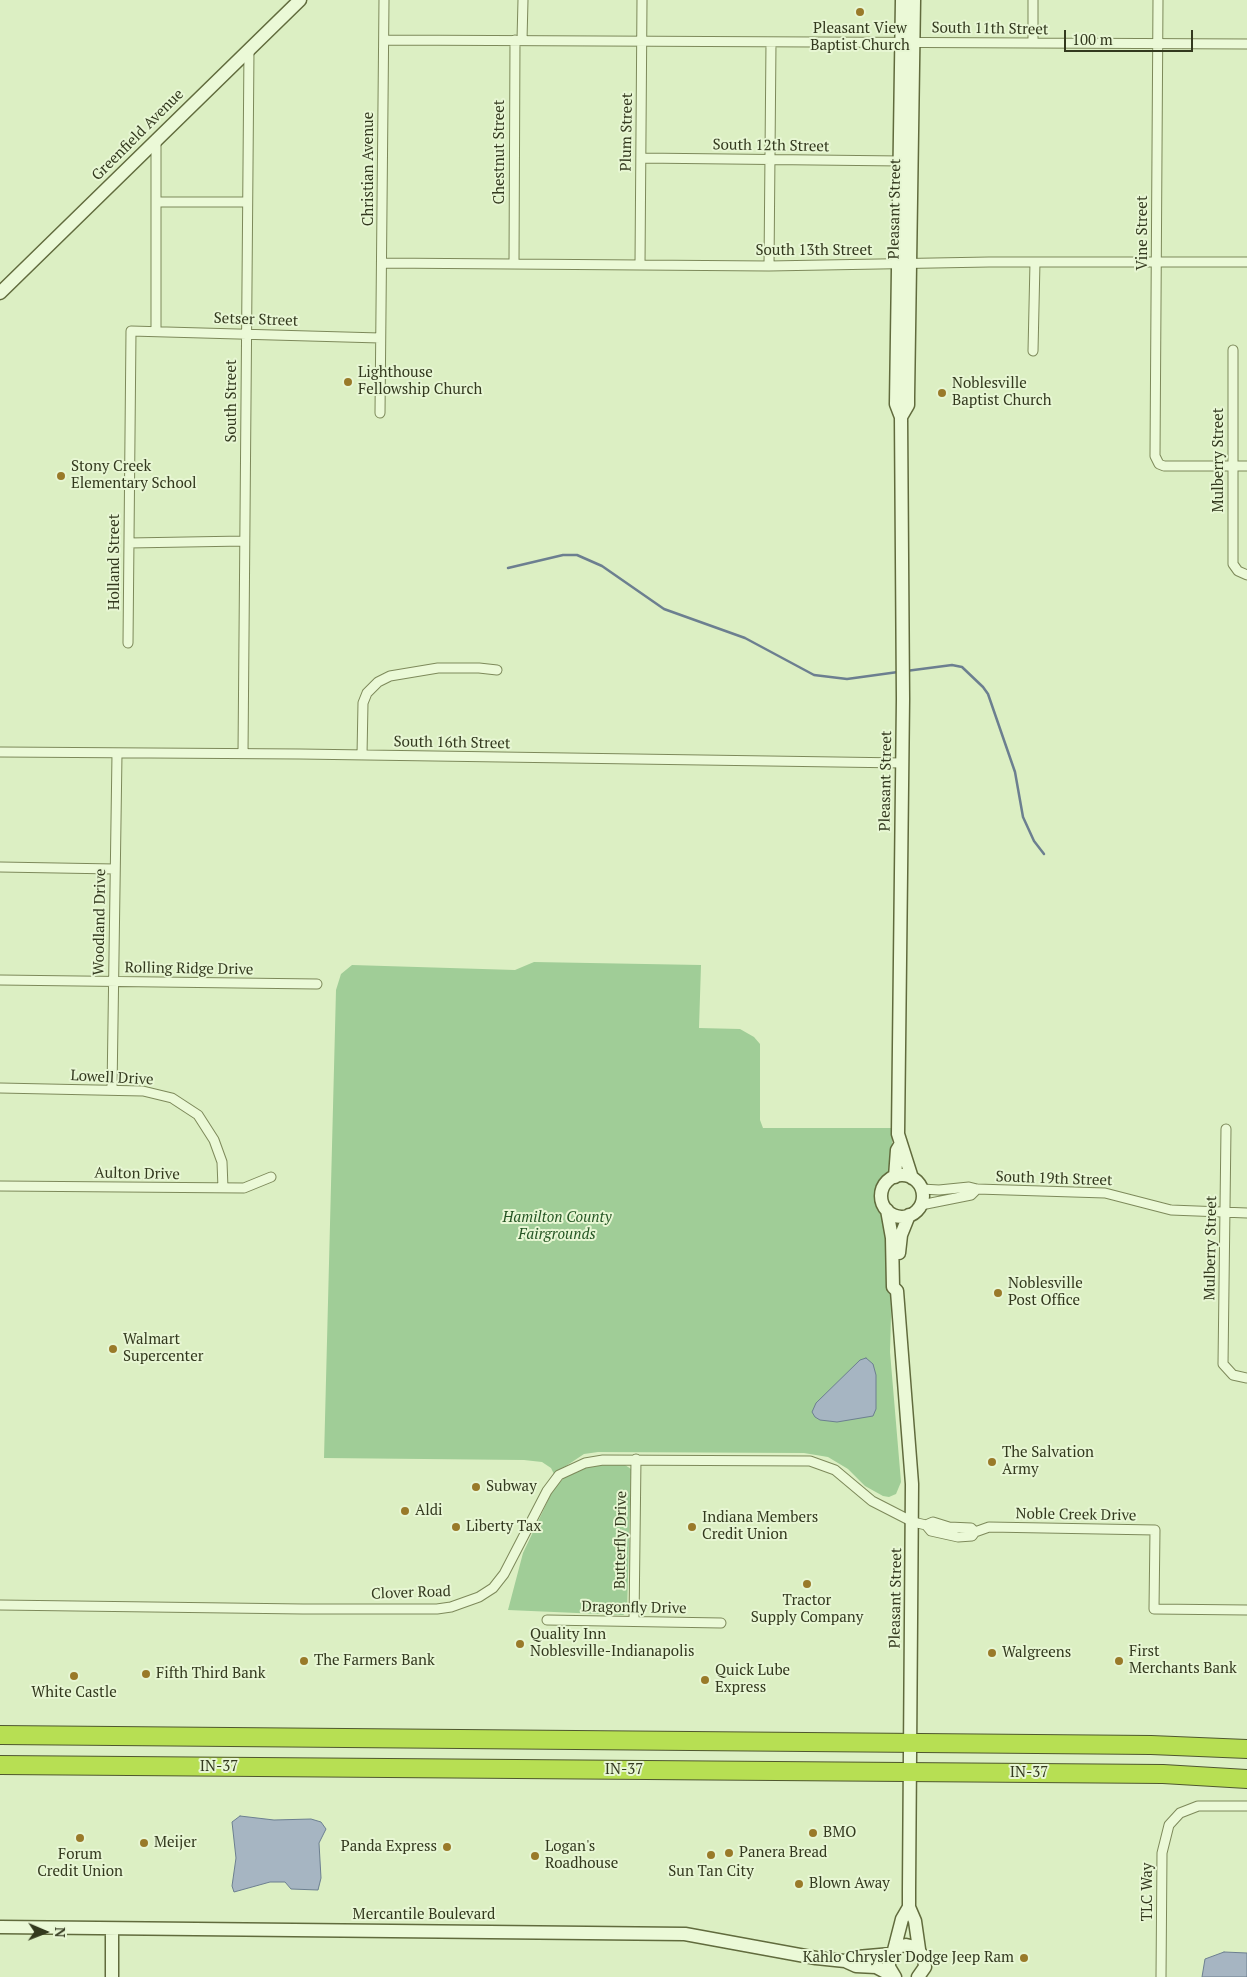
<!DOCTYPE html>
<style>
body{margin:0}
#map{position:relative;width:1247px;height:1977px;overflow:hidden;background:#dcefc3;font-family:"PT Serif",serif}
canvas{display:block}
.north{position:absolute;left:20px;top:1907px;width:50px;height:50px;-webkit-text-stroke:4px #e7f6d3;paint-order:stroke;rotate:91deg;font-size:14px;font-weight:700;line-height:20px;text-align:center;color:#33391e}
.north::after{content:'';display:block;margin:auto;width:18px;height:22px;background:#33391e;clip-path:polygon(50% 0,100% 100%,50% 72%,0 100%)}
.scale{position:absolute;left:1064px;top:30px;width:129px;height:22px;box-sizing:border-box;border:2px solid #33391e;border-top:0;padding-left:6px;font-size:15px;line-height:18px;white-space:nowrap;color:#33391e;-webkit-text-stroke:4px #e7f6d3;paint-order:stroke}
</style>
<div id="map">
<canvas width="1247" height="1977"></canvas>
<div class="north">N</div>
<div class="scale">100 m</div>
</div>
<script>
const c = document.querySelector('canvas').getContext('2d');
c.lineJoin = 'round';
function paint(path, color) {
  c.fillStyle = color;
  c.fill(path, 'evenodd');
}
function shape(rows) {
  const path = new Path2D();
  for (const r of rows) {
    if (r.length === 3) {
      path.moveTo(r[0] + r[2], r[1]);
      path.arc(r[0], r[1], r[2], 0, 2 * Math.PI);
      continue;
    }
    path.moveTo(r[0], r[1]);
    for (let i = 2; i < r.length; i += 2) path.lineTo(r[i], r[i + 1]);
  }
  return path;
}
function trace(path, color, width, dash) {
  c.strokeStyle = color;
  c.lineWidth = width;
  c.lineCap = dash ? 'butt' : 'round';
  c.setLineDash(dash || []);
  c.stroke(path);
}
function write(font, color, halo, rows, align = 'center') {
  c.font = font + ' "PT Serif",serif';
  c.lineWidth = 4;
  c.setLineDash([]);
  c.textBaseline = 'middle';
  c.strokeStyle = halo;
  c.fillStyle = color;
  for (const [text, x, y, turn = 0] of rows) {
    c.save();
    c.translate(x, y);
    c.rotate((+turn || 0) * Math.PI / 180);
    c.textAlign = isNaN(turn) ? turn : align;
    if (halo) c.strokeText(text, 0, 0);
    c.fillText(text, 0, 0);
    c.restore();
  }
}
paint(shape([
 [534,962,701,965,699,1028,740,1029,754,1037,760,1044,760,1120,763,1128,892,1128,892,1168,879,1192,879,1203,889,1232,891,1316,890,1352,901,1482,896,1494,889,1497,883,1496,865,1486,848,1469,828,1457,804,1453,598,1452,584,1454,554,1474,551,1468,542,1462,524,1460,324,1458,336,990,341,974,352,965,515,970],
 [622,1463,631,1469,627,1612,623,1615,508,1610,523,1553,552,1492,558,1484,569,1473,588,1465]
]), '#a0cd97');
const water = shape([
 [866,1358,873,1364,876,1375,876,1409,873,1416,837,1422,820,1420,815,1417,812,1412,816,1403,860,1360,866,1358],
 [240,1816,274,1820,311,1819,321,1822,326,1829,319,1843,321,1878,318,1890,291,1889,285,1882,270,1882,234,1892,232,1886,236,1858,232,1822,240,1816],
 [1224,1952,1247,1953,1247,1977,1202,1977,1205,1959,1224,1952]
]);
paint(water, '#a6b5c2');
trace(water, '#6c7f90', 1);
trace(shape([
 [508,568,563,555,577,555,602,566,664,609,745,638,814,675,847,679,898,672],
 [906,671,952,665,962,667,983,687,988,694,1015,772,1023,817,1034,841,1044,854]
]), '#6c7f90', 2.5);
const street = shape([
 [1158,0,1155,456,1159,464,1164,466,1247,466],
 [384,40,1247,44],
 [522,40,523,0],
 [1033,43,1033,0],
 [641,158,901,161],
 [157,202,247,202],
 [382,263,769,266,989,262,1247,262],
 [514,263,515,40],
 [640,264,642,0],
 [769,266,771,42],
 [156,331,156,139],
 [1233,350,1233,564,1238,571,1247,575],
 [1033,351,1035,262],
 [380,413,384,0],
 [129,543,244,541],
 [128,643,131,331,380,338],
 [0,752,300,754,903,763],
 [243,753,249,49],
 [362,755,363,703,367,693,378,682,390,676,438,668,479,668,497,670],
 [0,867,115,869],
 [0,980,317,984],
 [0,1088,143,1091,172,1098,198,1115,214,1140,222,1162,223,1188],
 [112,1090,117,754],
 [1226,1129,1223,1364,1233,1375,1247,1378],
 [0,1186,244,1188,271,1177],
 [922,1189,939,1190,969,1187,977,1189,1105,1193,1171,1210,1247,1213],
 [921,1205,971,1195,977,1189],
 [975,1532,989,1527,1155,1530,1154,1609,1247,1610],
 [0,1605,303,1609,437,1609,451,1607,479,1597,493,1588,504,1574,547,1491,559,1475,585,1463,603,1460,810,1461,835,1470,872,1501,913,1522,926,1525,931,1531,958,1537,972,1536,975,1532,971,1528,949,1527,933,1522,926,1525],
 [547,1620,721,1623],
 [634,1621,636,1459],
 [1161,1977,1162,1853,1169,1825,1180,1813,1198,1806,1247,1806]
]);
const secondary = shape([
 [902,0,896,404,901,417,903,699,898,1134,912,1178],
 [0,293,300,0],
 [901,417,908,405,908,397,914,0],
 [902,1196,21],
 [895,1177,897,1150,900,1145],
 [887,1210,892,1238,893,1287,897,1291,912,1484,909,1889,909,1907,915,1921,919,1949],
 [899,1253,901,1235,909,1215],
 [0,1927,685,1934,816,1958,845,1961,856,1966,876,1967,893,1976],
 [894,1950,902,1919,909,1907],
 [845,1961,857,1957,891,1954],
 [112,1977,112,1929],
 [895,1977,889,1967,889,1958,897,1947,906,1945,915,1947,924,1957,925,1967,918,1977]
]);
const highway = shape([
 [0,1735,1151,1745,1247,1749],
 [0,1765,1163,1774,1247,1779]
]);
trace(street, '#7d895a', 11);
trace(secondary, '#616b3d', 15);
trace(highway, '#4f572e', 20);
trace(street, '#ebf9d7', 9);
trace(secondary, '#ebf9d7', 12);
trace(highway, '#b7df53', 18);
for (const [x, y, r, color] of [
 [860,12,5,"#997a29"],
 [348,382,5,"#997a29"],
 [942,393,5,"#997a29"],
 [61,476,5,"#997a29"],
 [998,1293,5,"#997a29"],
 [113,1349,5,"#997a29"],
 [992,1462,5,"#997a29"],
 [476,1487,5,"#997a29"],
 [405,1511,5,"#997a29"],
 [456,1527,5,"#997a29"],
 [692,1527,5,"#997a29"],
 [807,1584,5,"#997a29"],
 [520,1644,5,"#997a29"],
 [992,1653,5,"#997a29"],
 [304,1661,5,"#997a29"],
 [1119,1661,5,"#997a29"],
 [146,1674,5,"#997a29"],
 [74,1676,5,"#997a29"],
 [705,1680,5,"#997a29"],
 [813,1833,5,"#997a29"],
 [80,1838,5,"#997a29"],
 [144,1843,5,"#997a29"],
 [447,1847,5,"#997a29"],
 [729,1853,5,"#997a29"],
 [711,1855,5,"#997a29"],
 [535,1856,5,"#997a29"],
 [799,1884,5,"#997a29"],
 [1024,1958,5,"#997a29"]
]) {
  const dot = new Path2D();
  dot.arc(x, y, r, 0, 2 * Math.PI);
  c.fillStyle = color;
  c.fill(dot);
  trace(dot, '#e7f6d3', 2);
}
write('15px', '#33391e', '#e7f6d3', [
 ["Pleasant View",860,29,"center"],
 ["Baptist Church",860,46,"center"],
 ["Lighthouse",358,373],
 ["Fellowship Church",358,390],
 ["Noblesville",952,384],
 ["Baptist Church",952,401],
 ["Stony Creek",71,467],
 ["Elementary School",71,484],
 ["Noblesville",1008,1284],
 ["Post Office",1008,1301],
 ["Walmart",123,1340],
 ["Supercenter",123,1357],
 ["The Salvation",1002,1453],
 ["Army",1002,1470],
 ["Subway",486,1487],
 ["Aldi",415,1511],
 ["Indiana Members",702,1518],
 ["Credit Union",702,1535],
 ["Liberty Tax",466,1527],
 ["Tractor",807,1601,"center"],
 ["Supply Company",807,1618,"center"],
 ["Quality Inn",530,1635],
 ["Noblesville-Indianapolis",530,1652],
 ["First",1129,1652],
 ["Merchants Bank",1129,1669],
 ["Walgreens",1002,1653],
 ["The Farmers Bank",314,1661],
 ["Quick Lube",715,1671],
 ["Express",715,1688],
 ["Fifth Third Bank",156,1674],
 ["White Castle",74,1693,"center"],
 ["BMO",823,1833],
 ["Meijer",154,1843],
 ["Panda Express",437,1847,"right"],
 ["Logan's",545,1847],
 ["Roadhouse",545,1864],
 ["Panera Bread",739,1853],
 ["Forum",80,1855,"center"],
 ["Credit Union",80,1872,"center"],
 ["Sun Tan City",711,1872,"center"],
 ["Blown Away",809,1884],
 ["Kahlo Chrysler Dodge Jeep Ram",1014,1958,"right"]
], 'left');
write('15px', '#33391e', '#e7f6d3', [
 ["South 11th Street",990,29,1],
 ["Plum Street",627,132,-89],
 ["Greenfield Avenue",138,135,-45],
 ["South 12th Street",771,146,1],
 ["Chestnut Street",500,152,-90],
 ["Christian Avenue",369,169,-90],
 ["Pleasant Street",895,209,-89],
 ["Vine Street",1143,233,-90],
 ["South 13th Street",814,251],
 ["Setser Street",256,320,2],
 ["South Street",232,401,-90],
 ["Mulberry Street",1219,460,-90],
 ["Holland Street",115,562,-90],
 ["South 16th Street",452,743,1],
 ["Pleasant Street",886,781,-89],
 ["Woodland Drive",100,922,-89],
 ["Rolling Ridge Drive",189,969,1],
 ["Lowell Drive",112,1078,3],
 ["Aulton Drive",137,1174,1],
 ["South 19th Street",1054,1179,2],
 ["Mulberry Street",1211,1248,-89],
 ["Noble Creek Drive",1076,1515,1],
 ["Butterfly Drive",621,1540,-89],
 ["Clover Road",411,1593,-2],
 ["Pleasant Street",896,1598,-89],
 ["Dragonfly Drive",634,1608,1],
 ["IN-37",219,1767],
 ["IN-37",624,1770],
 ["IN-37",1029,1773],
 ["TLC Way",1148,1892,-90],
 ["Mercantile Boulevard",424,1915]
]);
write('italic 15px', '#255624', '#e7f6d3', [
 ["Hamilton County",557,1218],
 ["Fairgrounds",557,1235]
]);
</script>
